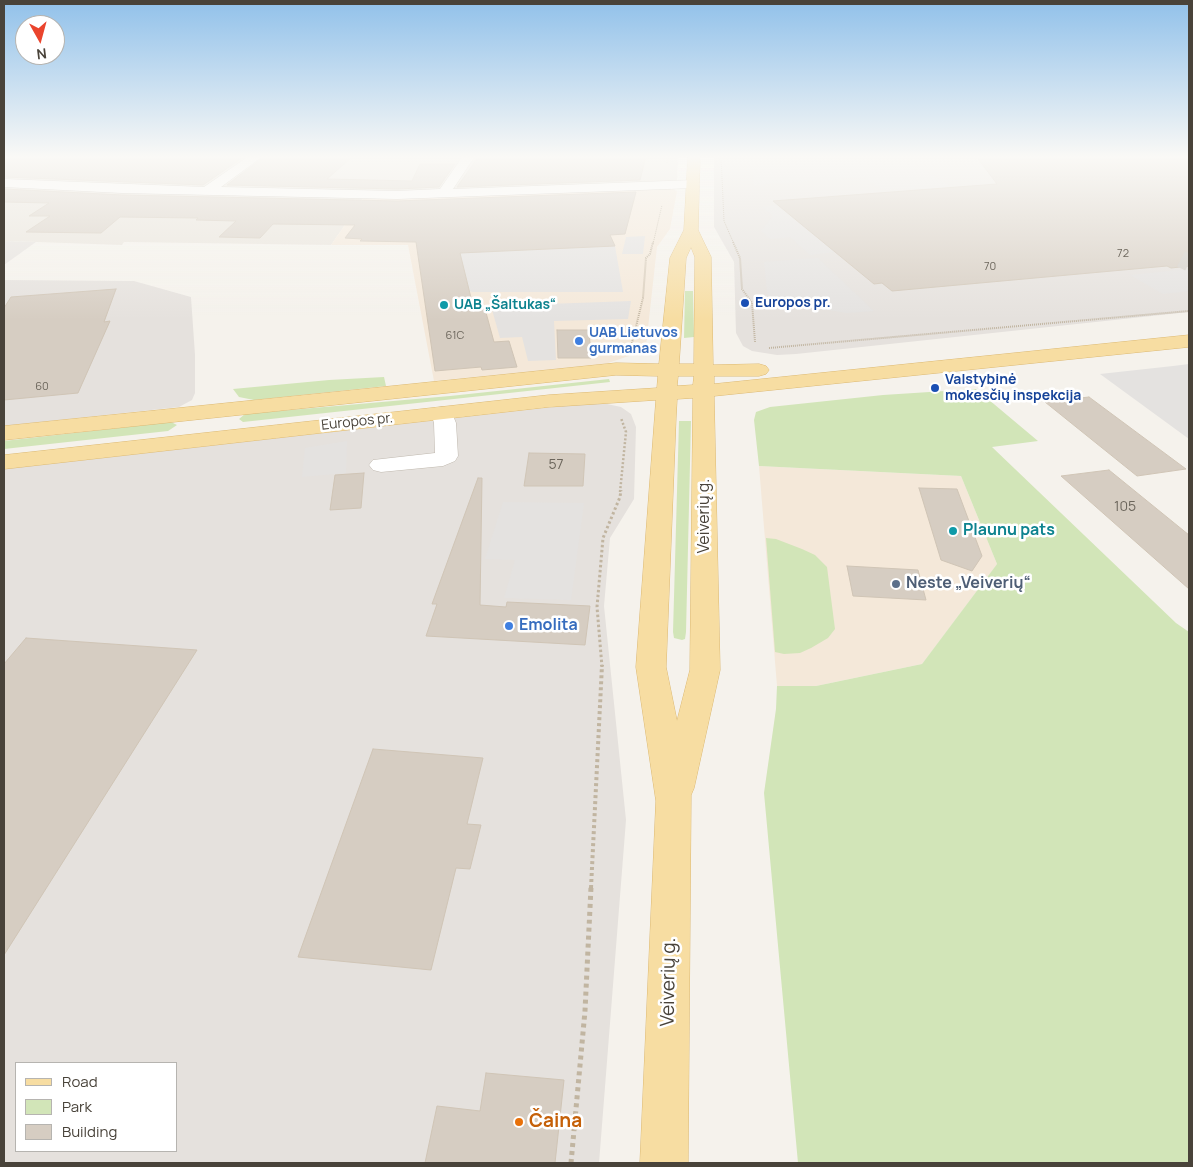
<!DOCTYPE html>
<meta charset="utf-8">
<style>
body{margin:0}
#map{position:relative;width:1193px;height:1167px;overflow:hidden;background:#f5f2ec;font-family:Manrope,sans-serif}
canvas{display:block}
.frame{position:absolute;inset:0;border:5px solid #49433a;pointer-events:none}
.legend{position:absolute;left:15px;top:1062px;width:162px;height:90px;box-sizing:border-box;background:#fff;border:1px solid #b6b4b0;margin:0;padding:6px 9px;list-style:none;font-size:15px;color:#49433a}
.legend li{display:flex;align-items:center;gap:10px;height:25px}
.legend b{width:25px;border:1px solid #b6b4b0}
.north{position:absolute;left:15px;top:15px;width:50px;height:50px;box-sizing:border-box;background:#fff;border:1px solid #b6b4b0;border-radius:50%;rotate:173deg;font-size:14px;font-weight:700;line-height:20px;text-align:center;color:#49433a}
.north::after{content:'';display:block;margin:auto;width:18px;height:22px;background:#ea442d;clip-path:polygon(50% 0,100% 100%,50% 72%,0 100%)}
</style>
<div id="map">
<canvas width="1193" height="1167"></canvas>
<div class="frame"></div>
<ul class="legend">
<li><b style="height:6px;background:#f7dda2"></b>Road</li>
<li><b style="height:14px;background:#d2e5b8"></b>Park</li>
<li><b style="height:14px;background:#d6cdc2"></b>Building</li>
</ul>
<div class="north">N</div>
</div>
<script>
const c = document.querySelector('canvas').getContext('2d');
c.lineJoin = 'round';
function paint(path, color) {
  c.fillStyle = color;
  c.fill(path, 'evenodd');
}
function shape(rows) {
  const path = new Path2D();
  for (const r of rows) {
    path.moveTo(r[0], r[1]);
    for (let i = 2; i < r.length; i += 2) path.lineTo(r[i], r[i + 1]);
  }
  return path;
}
function trace(path, color, width, dash) {
  c.strokeStyle = color;
  c.lineWidth = width;
  c.lineCap = dash ? 'butt' : 'round';
  c.setLineDash(dash || []);
  c.stroke(path);
}
function write(font, color, halo, rows, align = 'center') {
  c.font = font + ' Manrope,sans-serif';
  c.lineWidth = 5;
  c.setLineDash([]);
  c.textBaseline = 'middle';
  c.strokeStyle = halo;
  c.fillStyle = color;
  for (const [text, x, y, turn = 0] of rows) {
    c.save();
    c.translate(x, y);
    c.rotate((+turn || 0) * Math.PI / 180);
    c.textAlign = isNaN(turn) ? turn : align;
    if (halo) c.strokeText(text, 0, 0);
    c.fillText(text, 0, 0);
    c.restore();
  }
}
paint(shape([
 [4,156,678,156,677,180,673,182,391,192,92,186,4,182],
 [4,186,76,190,365,196,331,245,124,242,122,245,36,242,4,241]
]), '#e8e3da');
paint(shape([
 [669,188,677,191,670,229,657,247,646,346,629,356,605,364,434,381,408,245,331,245,365,196],
 [759,466,961,476,997,564,922,664,816,686,777,686]
]), '#f4e8d9');
paint(shape([
 [714,156,1189,156,1189,312,796,354,777,355,752,351,743,346,736,333,734,262,714,227],
 [4,241,36,242,4,265],
 [4,280,134,281,191,297,195,355,195,393,192,400,179,407,4,426],
 [589,403,607,404,621,407,631,414,636,427,634,499,610,538,604,606,626,820,599,1163,4,1163,4,469],
 [16,1063,176,1063,176,1151,16,1151]
]), '#e5e1dd');
paint(shape([
 [685,291,693,291,694,337,684,338],
 [384,377,386,386,254,400,239,397,233,389,329,380],
 [609,379,610,382,243,422,239,419,245,414,450,396],
 [976,389,1038,441,992,447,1176,623,1189,632,1189,1163,798,1163,764,793,776,709,777,686,816,686,922,664,997,564,961,476,759,466,754,420,756,412,770,407,883,395],
 [679,421,691,421,686,632,685,639,682,640,674,638,673,632],
 [171,422,177,425,168,431,4,449,4,441],
 [766,538,776,539,802,549,815,555,827,567,835,629,828,638,811,648,800,653,784,654,775,652]
]), '#d2e5b8');
paint(shape([
 [809,162,913,163,953,188,884,190,863,177,754,185,752,166],
 [776,205,833,250,835,252,810,255,790,237,770,239,761,231,773,216,762,207],
 [645,236,643,254,622,254,626,237],
 [615,246,623,292,473,292,459,289,449,247,484,252],
 [818,258,874,311,846,313,768,300,764,262],
 [1189,269,1189,291,1163,294,1130,275],
 [631,301,628,319,554,321,556,360,528,361,522,337,500,338,491,306],
 [1189,364,1189,439,1100,374,1173,366],
 [347,441,346,473,302,477,305,448],
 [503,502,584,503,571,600,504,598,515,560,485,559]
]), '#e4e2e0');
const building = shape([
 [98,156,245,156,203,185,4,177,4,157,92,159,98,156],
 [265,156,351,158,327,179,412,181,420,164,455,164,439,187,397,189,227,185,265,156],
 [479,156,646,156,640,180,457,187,479,156],
 [976,156,1189,156,1189,266,1171,268,1167,266,892,291,882,283,874,284,773,201,997,184,976,156],
 [4,189,122,195,397,201,636,192,625,234,610,235,615,246,460,253,474,310,485,309,494,342,509,341,517,367,482,370,481,367,435,371,416,242,360,241,362,239,345,238,355,225,273,224,260,238,219,237,236,221,196,220,198,218,120,217,101,233,26,232,50,216,29,216,49,203,4,202,4,189],
 [116,289,104,322,110,321,78,393,4,400,4,308,11,297,116,289],
 [557,330,589,330,591,358,558,358,557,330],
 [1089,397,1186,469,1137,476,1045,402,1089,397],
 [529,453,585,454,583,486,524,486,529,453],
 [1109,470,1189,535,1189,589,1061,476,1109,470],
 [364,473,361,508,330,510,335,475,364,473],
 [478,478,482,478,480,605,506,607,507,602,590,606,585,645,426,636,437,604,432,604,478,478],
 [919,488,957,489,982,556,972,571,941,560,919,488],
 [847,566,918,570,926,600,853,596,847,566],
 [26,638,197,650,4,955,4,664,26,638],
 [373,749,483,758,467,824,481,825,470,869,456,868,431,970,298,957,373,749],
 [486,1073,564,1080,555,1163,425,1163,437,1106,480,1111,486,1073]
]);
paint(building, '#d6cdc2');
trace(building, '#d0c5b6', 1);
trace(shape([
 [1181,259,1189,263]
]), '#d3cfc8', 17, [17, 9]);
const minor = shape([
 [249,156,263,156,221,187,397,191,440,189,463,156,475,156,453,189,694,180,700,184,694,188,397,199,122,193,4,187,4,179,204,187,249,156],
 [442,407,450,408,456,423,458,456,455,461,443,466,381,472,373,470,369,465,373,460,435,453,434,423,431,413,434,408,442,407]
]);
const major = shape([
 [688,156,700,156,698,230,711,257,713,365,759,364,766,366,769,370,766,374,759,376,714,376,714,384,1189,335,1189,347,714,396,720,670,694,788,691,795,688,1163,640,1163,656,801,636,667,656,400,549,407,4,469,4,455,549,395,657,388,658,376,616,375,4,440,4,426,616,363,659,364,670,258,684,230,688,156],
 [691,247,695,257,694,364,679,364,686,258,691,247],
 [678,376,694,376,693,385,677,386,678,376],
 [693,398,690,670,677,721,666,667,676,417,677,399,693,398]
]);
trace(minor, '#c0b9af', 1);
trace(major, '#dcb973', 1);
trace(shape([
 [667,156,667,164],
 [721,156,724,221,734,244],
 [653,244,662,205]
]), '#c1b5a1', 1, [1, 1]);
trace(shape([
 [733,242,740,258,742,289,752,303,755,342],
 [631,347,643,298,646,258,650,254,653,242],
 [769,348,1189,311]
]), '#c1b5a1', 2, [1, 1]);
trace(shape([
 [620,492,626,432,621,418]
]), '#c1b5a1', 2.5, [2, 2]);
trace(shape([
 [602,667,597,607,603,538,620,497,621,490]
]), '#c1b5a1', 3, [2.5, 2.5]);
trace(shape([
 [591,888,602,665]
]), '#c1b5a1', 4, [3, 3]);
trace(shape([
 [571,1163,585,1011,591,887]
]), '#c1b5a1', 5, [4, 4]);
paint(minor, '#fff');
paint(major, '#f7dda2');
const sky = c.createLinearGradient(0, 0, 0, 320);
sky.addColorStop(0, '#91c1ea');
sky.addColorStop(0.49, '#faf9f6');
sky.addColorStop(1, '#faf9f600');
c.fillStyle = sky;
c.fillRect(0, 0, 1193, 320);
for (const [x, y, r, color] of [
 [745,303,5,"#1a4fb4"],
 [444,305,5,"#0f9aa8"],
 [579,341,5,"#3f7fe0"],
 [935,388,5,"#1a4fb4"],
 [953,531,5,"#0f9aa8"],
 [896,584,5,"#5c6f8a"],
 [509,626,5,"#3f7fe0"],
 [519,1122,5,"#e8710a"]
]) {
  const dot = new Path2D();
  dot.arc(x, y, r, 0, 2 * Math.PI);
  c.fillStyle = color;
  c.fill(dot);
  trace(dot, '#fff', 2);
}
write('11px', '#6c665c', null, [
 ["72",1123,254],
 ["70",990,267],
 ["61C",455,336],
 ["60",42,387]
]);
write('bold 14px', '#164399', '#fff', [
 ["Europos pr.",755,303],
 ["Valstybinė",945,380],
 ["mokesčių inspekcija",945,396]
], 'left');
write('bold 14px', '#0d838f', '#fff', [
 ["UAB „Šaltukas“",454,305]
], 'left');
write('bold 14px', '#366cbe', '#fff', [
 ["UAB Lietuvos",589,333],
 ["gurmanas",589,349]
], 'left');
write('14px', '#49433a', '#fff', [
 ["Europos pr.",357,422,-6]
]);
write('14px', '#6c665c', null, [
 ["57",556,465],
 ["105",1125,507]
]);
write('16px', '#49433a', '#fff', [
 ["Veiverių g.",705,516,-90]
]);
write('bold 16px', '#0d838f', '#fff', [
 ["Plaunu pats",963,531]
], 'left');
write('bold 16px', '#4e5e75', '#fff', [
 ["Neste „Veiverių“",906,584]
], 'left');
write('bold 16px', '#366cbe', '#fff', [
 ["Emolita",519,626]
], 'left');
write('19px', '#49433a', '#fff', [
 ["Veiverių g.",669,982,-89]
]);
write('bold 19px', '#c56008', '#fff', [
 ["Čaina",529,1122]
], 'left');
</script>
